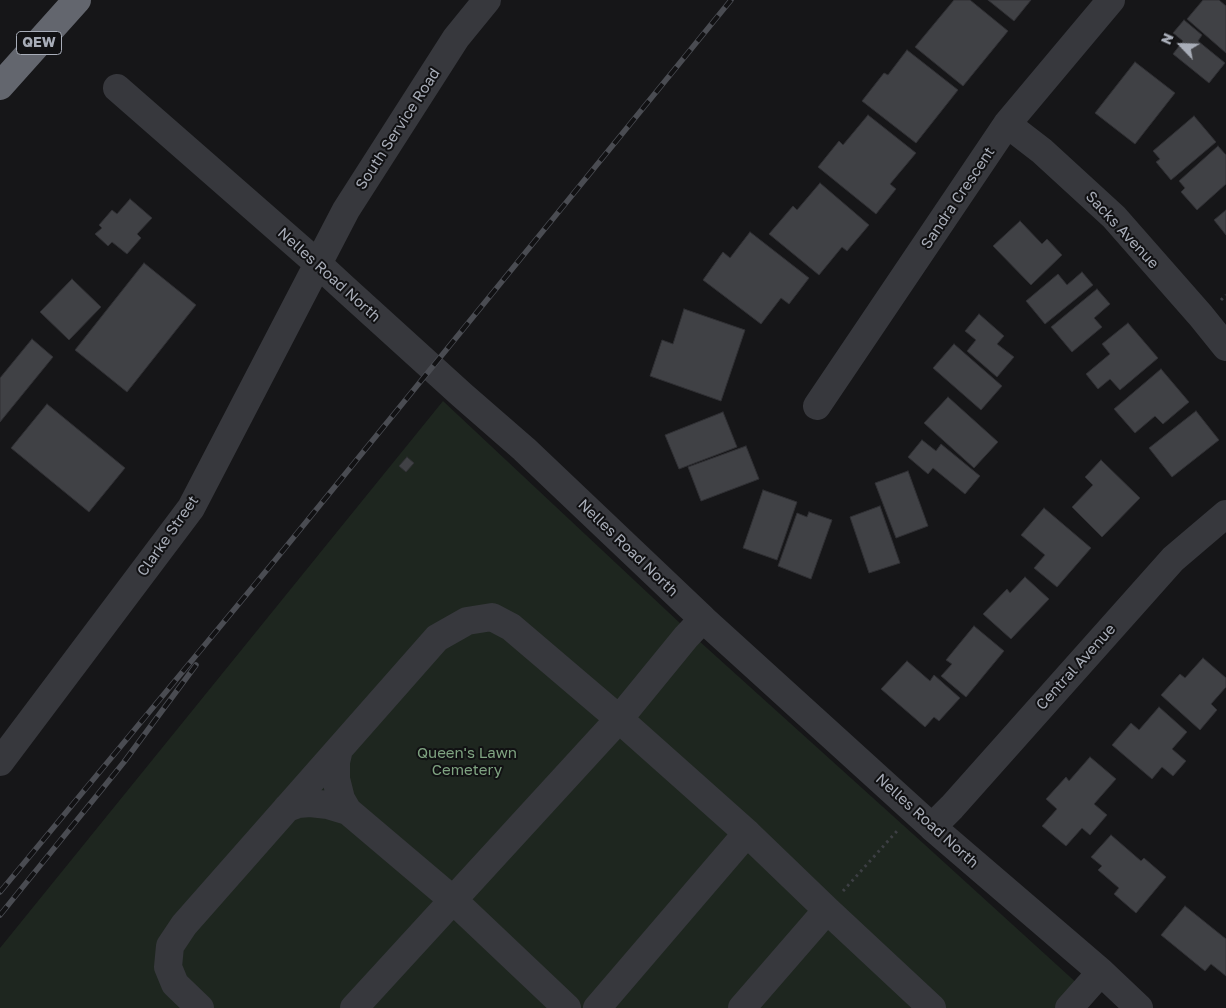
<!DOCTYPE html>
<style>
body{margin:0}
#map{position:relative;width:1226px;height:1008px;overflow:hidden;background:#161618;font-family:"Golos Text",sans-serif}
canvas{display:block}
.north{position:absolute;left:1156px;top:20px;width:50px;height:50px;-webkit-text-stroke:4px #111113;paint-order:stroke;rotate:294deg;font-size:14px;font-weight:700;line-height:20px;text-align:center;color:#a8adb8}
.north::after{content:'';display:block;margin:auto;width:18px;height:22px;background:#a8adb8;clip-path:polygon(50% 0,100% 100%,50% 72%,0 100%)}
</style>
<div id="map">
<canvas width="1226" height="1008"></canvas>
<div class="north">N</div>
</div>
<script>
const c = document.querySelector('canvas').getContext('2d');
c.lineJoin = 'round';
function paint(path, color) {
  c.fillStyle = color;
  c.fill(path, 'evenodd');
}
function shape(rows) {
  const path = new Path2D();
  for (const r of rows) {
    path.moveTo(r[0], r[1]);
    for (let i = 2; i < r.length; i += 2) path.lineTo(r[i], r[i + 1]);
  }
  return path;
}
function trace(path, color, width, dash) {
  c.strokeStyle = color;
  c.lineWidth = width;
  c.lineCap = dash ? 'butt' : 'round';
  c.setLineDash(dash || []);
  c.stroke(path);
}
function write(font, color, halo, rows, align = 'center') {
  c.font = font + ' "Golos Text",sans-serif';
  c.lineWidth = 4;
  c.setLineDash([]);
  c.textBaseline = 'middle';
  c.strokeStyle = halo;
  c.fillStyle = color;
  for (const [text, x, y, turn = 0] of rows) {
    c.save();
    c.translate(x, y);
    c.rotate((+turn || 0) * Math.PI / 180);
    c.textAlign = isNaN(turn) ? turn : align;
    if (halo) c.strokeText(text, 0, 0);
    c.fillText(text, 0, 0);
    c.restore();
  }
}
paint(shape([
 [443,401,698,640,924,844,1091,996,1081,1008,0,1008,0,948]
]), '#1e261f');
const building = shape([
 [954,0,970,0,1008,31,963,86,915,47,954,0],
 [988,0,1031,0,1014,21,988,0],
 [1203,0,1219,0,1226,6,1226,53,1187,19,1203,0],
 [1184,20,1202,35,1198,41,1225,63,1209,83,1173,54,1183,41,1173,33,1184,20],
 [907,50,958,90,916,143,862,101,884,73,888,75,907,50],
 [1135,62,1175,93,1135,144,1095,113,1135,62],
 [868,115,916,153,890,184,896,189,876,214,818,167,839,141,843,145,868,115],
 [1194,116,1216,142,1171,180,1156,162,1160,159,1153,151,1194,116],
 [1218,146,1226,155,1226,184,1197,210,1181,192,1185,188,1179,181,1218,146],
 [820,183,869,225,847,251,842,247,819,275,769,234,793,206,797,210,820,183],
 [130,199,152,218,137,234,141,238,127,254,112,242,108,246,95,234,102,228,99,225,112,210,117,214,130,199],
 [1226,210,1226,235,1214,220,1226,210],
 [1020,221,1042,244,1047,239,1062,255,1031,285,993,246,1020,221],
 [750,232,809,278,789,304,781,298,761,324,703,280,723,252,730,258,750,232],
 [144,263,196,305,127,392,75,350,144,263],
 [1082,272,1093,285,1045,324,1026,301,1058,274,1067,285,1082,272],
 [72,279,101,307,69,340,40,312,72,279],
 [1097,289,1110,304,1094,318,1102,327,1072,352,1051,327,1097,289],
 [684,309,745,330,721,401,650,376,662,340,673,344,684,309],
 [979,314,1004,336,997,344,1014,357,997,377,967,351,976,340,965,331,979,314],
 [1128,323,1158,358,1120,390,1110,379,1098,389,1086,374,1110,354,1102,344,1128,323],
 [32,339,53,357,0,422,0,378,32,339],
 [954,344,1002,386,981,410,933,368,954,344],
 [1161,369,1189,402,1163,424,1155,416,1135,433,1114,409,1161,369],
 [948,397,998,442,974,468,924,423,948,397],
 [47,404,125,468,89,512,11,448,47,404],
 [1196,411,1219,440,1172,477,1149,448,1196,411],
 [723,412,737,447,679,469,665,435,723,412],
 [922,440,936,451,941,444,980,476,965,494,933,468,928,474,908,457,922,440],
 [746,446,759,479,701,501,688,467,746,446],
 [407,457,414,463,406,472,399,466,407,457],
 [1101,460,1140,498,1102,537,1072,507,1093,485,1085,477,1101,460],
 [908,471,928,526,896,538,875,483,908,471],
 [763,490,797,502,777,560,743,548,763,490],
 [880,506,900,563,869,573,850,517,880,506],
 [1044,508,1091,548,1057,587,1034,568,1045,555,1021,535,1044,508],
 [809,512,832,520,811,579,778,566,797,513,807,517,809,512],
 [1025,577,1049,599,1011,639,983,614,1007,589,1010,593,1025,577],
 [974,626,1004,651,966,697,941,676,952,664,946,660,974,626],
 [1203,658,1226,678,1226,687,1211,704,1217,710,1200,730,1161,695,1180,674,1185,678,1203,658],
 [907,661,930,681,934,675,960,698,939,721,934,717,925,727,881,689,907,661],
 [1159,707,1187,732,1172,749,1186,761,1173,776,1162,767,1152,779,1112,745,1131,723,1139,730,1159,707],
 [1090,757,1116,779,1094,804,1107,815,1090,835,1082,828,1066,846,1042,826,1057,809,1046,799,1066,777,1069,781,1090,757],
 [1111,835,1141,861,1144,858,1166,877,1136,913,1114,894,1119,888,1098,870,1102,866,1091,857,1111,835],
 [1185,906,1226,939,1226,976,1211,964,1205,971,1161,935,1185,906]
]);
paint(building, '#404145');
trace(building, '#303034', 1);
trace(shape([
 [1221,300,1226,295],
 [843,891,897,831]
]), '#3d3f44', 3, [2.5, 4]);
trace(shape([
 [117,88,317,263,343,287,462,395,524,449,703,619,932,827,1101,972,1139,1008],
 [1007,124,1042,151,1114,217,1201,316,1226,347],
 [817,406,1007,124,1111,0],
 [339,749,336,762,336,779,341,799,348,811,453,900,567,1008],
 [0,762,191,508,346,210,456,38,487,0],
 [287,808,298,804,310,803,328,805,348,811],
 [932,827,952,807,1173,559,1226,514],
 [200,1008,175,984,168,967,170,946,184,925,437,638,467,621,492,617,511,627,619,719,747,833,827,910,932,1008],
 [354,1008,619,719,686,637,703,619],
 [597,1008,747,833],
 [742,1008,827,910],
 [1069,1008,1101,972]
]), '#37383d', 28);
trace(shape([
 [0,86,77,0]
]), '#63666e', 28);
const rail = shape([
 [0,892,276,559,731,0],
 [0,915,124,762,196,665]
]);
trace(rail, '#4a4c52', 5.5);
trace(rail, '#111113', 4, [11]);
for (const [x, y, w] of [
 [39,43,45]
]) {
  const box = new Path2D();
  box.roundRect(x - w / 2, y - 11.5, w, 23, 4);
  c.fillStyle = '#111113';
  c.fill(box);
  trace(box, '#a8adb8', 1);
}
write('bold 14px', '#a8adb8', null, [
 ["QEW",39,43]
]);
write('15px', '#a8adb8', '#111113', [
 ["South Service Road",398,129,-57],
 ["Sandra Crescent",958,198,-56],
 ["Sacks Avenue",1122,230,47],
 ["Nelles Road North",329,275,42],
 ["Clarke Street",168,536,-55],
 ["Nelles Road North",628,548,44],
 ["Central Avenue",1076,667,-48],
 ["Nelles Road North",927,821,42]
]);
write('15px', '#7fa381', '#111113', [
 ["Queen's Lawn",467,753],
 ["Cemetery",467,770]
]);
</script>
